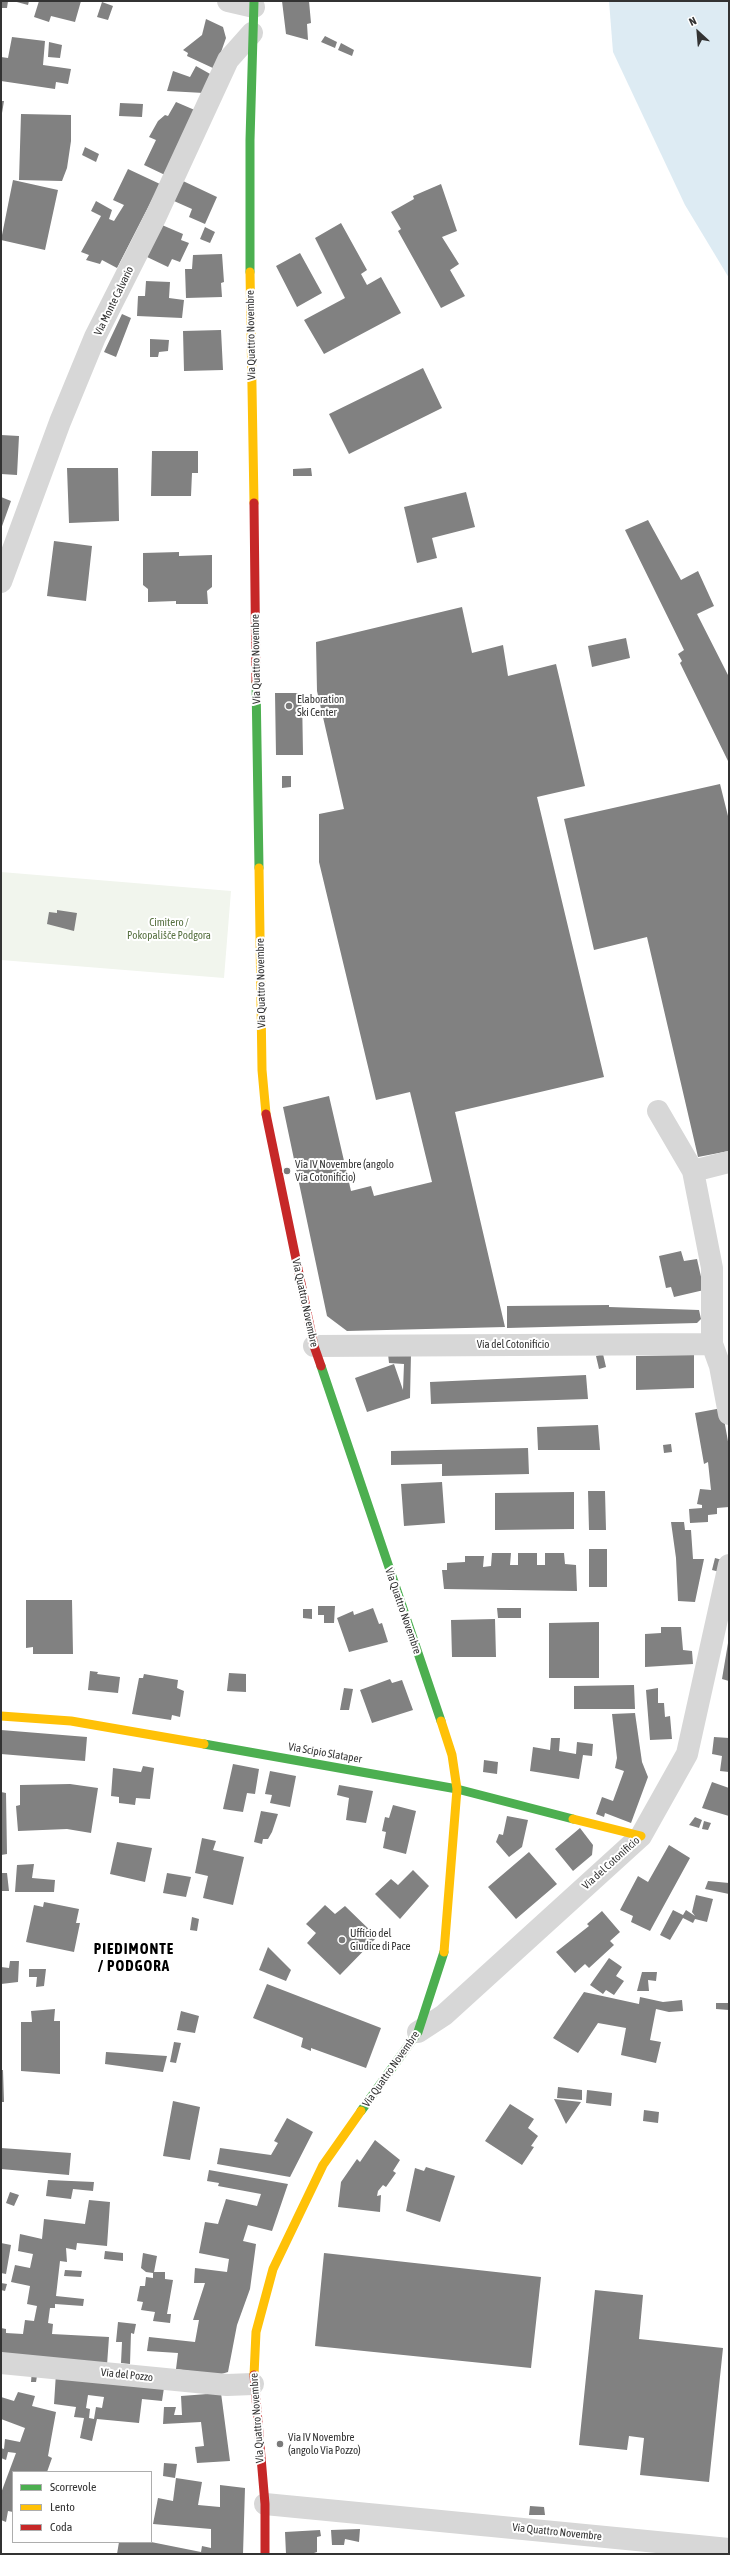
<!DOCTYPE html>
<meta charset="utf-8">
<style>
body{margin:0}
#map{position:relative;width:730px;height:2555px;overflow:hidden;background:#fff;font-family:"Asap Condensed",sans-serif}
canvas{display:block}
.frame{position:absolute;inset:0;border:2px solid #333;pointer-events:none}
.legend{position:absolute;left:12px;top:2471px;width:140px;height:72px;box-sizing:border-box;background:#fff;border:1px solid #adadad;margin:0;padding:5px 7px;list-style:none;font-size:12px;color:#333}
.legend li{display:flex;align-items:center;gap:8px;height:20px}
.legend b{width:20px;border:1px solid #adadad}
.north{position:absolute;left:678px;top:12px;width:40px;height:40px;-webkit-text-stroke:3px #fff;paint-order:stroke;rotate:334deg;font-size:11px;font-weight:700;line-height:16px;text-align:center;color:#333}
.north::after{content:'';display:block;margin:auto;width:14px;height:18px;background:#333;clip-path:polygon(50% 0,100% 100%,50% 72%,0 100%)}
</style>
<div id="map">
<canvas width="730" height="2555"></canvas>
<div class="frame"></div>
<ul class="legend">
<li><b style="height:5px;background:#4caf50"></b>Scorrevole</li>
<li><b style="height:5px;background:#ffc107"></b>Lento</li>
<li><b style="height:5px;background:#c62828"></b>Coda</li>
</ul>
<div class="north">N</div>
</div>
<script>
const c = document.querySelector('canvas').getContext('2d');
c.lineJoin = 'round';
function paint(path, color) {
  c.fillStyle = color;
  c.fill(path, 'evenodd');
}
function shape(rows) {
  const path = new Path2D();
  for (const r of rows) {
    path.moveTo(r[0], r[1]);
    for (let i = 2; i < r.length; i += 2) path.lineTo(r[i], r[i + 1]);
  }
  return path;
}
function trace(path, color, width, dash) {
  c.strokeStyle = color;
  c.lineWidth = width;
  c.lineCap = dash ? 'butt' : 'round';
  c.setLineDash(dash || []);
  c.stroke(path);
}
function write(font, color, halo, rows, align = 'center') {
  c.font = font + ' "Asap Condensed",sans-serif';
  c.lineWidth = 4;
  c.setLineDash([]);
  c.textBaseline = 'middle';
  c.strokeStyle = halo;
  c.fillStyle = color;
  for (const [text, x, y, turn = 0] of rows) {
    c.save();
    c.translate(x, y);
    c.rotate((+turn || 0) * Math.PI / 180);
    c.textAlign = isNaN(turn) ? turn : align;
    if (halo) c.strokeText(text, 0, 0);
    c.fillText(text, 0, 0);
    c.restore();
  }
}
paint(shape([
 [1,872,231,891,224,978,1,960]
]), '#f1f5ed');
paint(shape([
 [609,1,729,1,729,278,685,205,613,52]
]), '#ddebf3');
paint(shape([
 [1,1,8,1,7,8,1,8],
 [13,1,29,1,28,5],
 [39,1,81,1,75,22,51,16,49,22,34,17],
 [282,1,309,1,311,23,307,24,308,40,286,34],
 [102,2,113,6,108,20,97,17],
 [206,19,223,27,226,38,215,69,187,56,188,53,183,50,202,35],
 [325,36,337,42,335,48,321,42],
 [12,37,45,41,43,65,71,69,68,84,56,82,55,89,1,81,1,57,8,58],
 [49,42,62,45,60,58,48,57],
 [341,43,354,50,352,56,338,50],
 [196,66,212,75,204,93,167,91,173,71,190,77],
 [1,101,4,101,2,113,1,113],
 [176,102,197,111,165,175,144,165,156,140,149,137,158,121,165,115,168,116],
 [120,103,143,104,142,117,119,116],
 [21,114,71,115,71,141,67,168,62,181,19,180],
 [85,147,99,154,96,162,82,155],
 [128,169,160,184,117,268,102,260,100,264,86,260,89,255,81,252,101,216,91,211,96,201,112,210,109,219,114,221,124,205,113,200],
 [13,180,58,190,45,250,1,240],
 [183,181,217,197,205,224,189,217,192,209,174,201],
 [441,184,457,231,442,237,459,264,450,270,465,296,441,308,398,231,401,229,391,212,414,199,413,196],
 [341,223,367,270,361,274,367,285,381,277,401,313,324,354,304,320,345,298,315,238],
 [162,225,183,234,181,240,189,243,180,262,172,259,168,267,147,257],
 [205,227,215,232,210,243,200,239],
 [300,253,322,293,297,307,276,266],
 [222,254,224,282,221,283,222,297,186,298,185,269,192,269,193,255],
 [146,281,170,282,169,298,184,300,182,318,137,316,138,296,145,296],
 [122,314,131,318,116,357,104,352],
 [221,330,223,370,184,371,183,331],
 [150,339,169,340,168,351,159,352,158,357,150,357],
 [423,368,442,408,349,454,329,414],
 [1,435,19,436,17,475,1,474],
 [152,451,198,451,198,473,192,473,191,496,151,496],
 [67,468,118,468,119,521,69,523],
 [311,468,312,476,293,476,293,469],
 [466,492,475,527,432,538,437,558,417,563,404,507],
 [1,497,11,501,1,529],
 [648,520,681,580,698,571,714,606,697,614,729,677,729,763,680,663,682,661,678,654,684,650,625,530],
 [54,541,92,546,86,601,47,596],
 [179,552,179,556,212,555,212,587,207,591,208,604,176,604,176,601,148,602,148,589,143,585,143,553],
 [462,607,472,653,503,645,508,676,556,664,585,786,537,797,604,1077,455,1112,505,1327,347,1331,327,1316,283,1107,329,1096,351,1191,371,1186,374,1196,432,1182,410,1092,376,1100,319,862,319,814,344,809,317,691,316,642],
 [626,638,630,658,592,667,588,646],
 [275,693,302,693,303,755,276,755],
 [282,776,291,776,291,787,282,788],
 [720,784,729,820,729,1151,698,1157,647,937,594,950,564,819],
 [57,910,77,913,74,931,47,924,49,912,57,913],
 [681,1251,684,1261,697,1259,704,1290,674,1297,671,1287,666,1288,659,1256],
 [609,1305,609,1307,699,1310,701,1319,697,1323,507,1328,507,1306],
 [388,1354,411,1354,410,1398,367,1412,355,1378,394,1364,403,1390,404,1364,389,1363],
 [603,1354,606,1367,599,1369,596,1356],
 [694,1355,694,1388,636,1390,636,1356],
 [586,1375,588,1399,431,1404,430,1382],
 [722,1408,729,1447,729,1507,717,1508,717,1514,708,1515,708,1522,690,1523,689,1509,702,1508,702,1505,697,1504,700,1489,711,1490,708,1462,704,1464,695,1413],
 [598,1425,600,1450,538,1450,537,1427],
 [671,1444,672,1452,664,1453,663,1445],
 [528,1448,529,1474,442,1476,442,1464,391,1465,391,1451],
 [442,1482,445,1523,404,1526,401,1484],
 [588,1491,605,1491,606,1530,589,1530],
 [574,1492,574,1529,495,1530,495,1493],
 [671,1522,684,1522,685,1530,691,1530,693,1559,704,1559,695,1602,678,1601,676,1558],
 [589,1549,607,1549,607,1587,589,1587],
 [492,1553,511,1553,510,1565,518,1565,518,1553,537,1553,537,1565,545,1565,545,1553,564,1553,565,1564,576,1565,577,1591,444,1589,442,1570,447,1570,447,1563,465,1562,465,1556,484,1556,483,1567,491,1566],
 [715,1558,722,1560,720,1572,712,1570],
 [26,1600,72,1600,73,1654,33,1654,33,1647,26,1648],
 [318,1606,335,1606,334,1623,324,1623,324,1615,318,1615],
 [373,1608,379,1624,382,1623,388,1642,349,1652,337,1618,353,1611,354,1615],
 [497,1608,521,1608,521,1618,498,1618],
 [303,1609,312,1609,312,1619,303,1618],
 [495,1619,496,1657,452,1657,451,1620],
 [599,1622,599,1678,549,1678,549,1623],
 [661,1627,681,1627,683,1650,692,1651,693,1664,645,1667,645,1634,661,1633],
 [728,1643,729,1644,729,1681,722,1679],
 [90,1671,98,1672,97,1674,120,1677,118,1693,88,1690],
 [229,1673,246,1674,246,1692,227,1691],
 [144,1674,178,1680,177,1688,184,1691,180,1717,172,1715,171,1720,132,1714,139,1678,143,1678],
 [390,1679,392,1683,402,1680,413,1710,372,1723,360,1690],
 [634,1685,635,1709,574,1709,574,1686],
 [344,1688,353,1689,349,1710,340,1710],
 [658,1688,658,1703,664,1703,665,1717,670,1716,672,1739,650,1740,646,1690],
 [635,1713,642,1762,648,1777,631,1823,605,1813,604,1817,596,1814,602,1797,613,1801,624,1771,615,1768,617,1758,612,1714],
 [1,1730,87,1737,85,1761,1,1754],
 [714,1737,729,1738,729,1772,720,1771,722,1756,712,1754],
 [551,1738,560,1738,559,1751,576,1754,577,1742,593,1744,592,1756,583,1755,579,1779,530,1771,533,1747,550,1750],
 [484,1760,498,1762,497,1774,483,1772],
 [233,1764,259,1769,255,1794,247,1793,243,1812,223,1809],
 [143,1766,154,1768,150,1799,136,1798,135,1805,119,1803,119,1797,111,1796,113,1768,141,1772],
 [270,1771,296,1776,290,1807,270,1803,272,1795,265,1794],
 [712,1782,729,1788,729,1816,702,1808],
 [70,1784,98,1788,91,1833,67,1829,18,1831,16,1806,20,1805,20,1785],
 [339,1785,373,1791,366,1823,346,1820,349,1798,337,1795],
 [1,1792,6,1793,7,1854,1,1855],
 [393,1805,416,1811,406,1854,383,1848,386,1832,382,1831,385,1817,389,1818],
 [261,1811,278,1814,272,1832,268,1839,263,1839,262,1844,254,1842],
 [507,1816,528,1820,522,1847,509,1857,496,1842,499,1834,503,1835],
 [695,1817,702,1820,699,1828,689,1825],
 [704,1821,711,1823,708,1830,702,1829],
 [580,1828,593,1845,592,1855,573,1871,555,1849],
 [202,1838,216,1841,213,1850,244,1857,233,1905,203,1898,208,1876,195,1873],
 [117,1842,152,1848,145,1882,110,1874],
 [669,1845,690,1858,650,1931,631,1922,633,1916,620,1910,638,1876,648,1882],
 [529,1852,557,1884,516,1919,488,1887],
 [34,1864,32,1878,55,1880,54,1892,15,1892,17,1865],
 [413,1870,429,1886,400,1919,375,1894,391,1879,398,1885],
 [1,1873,7,1873,9,1891,1,1891],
 [167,1873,191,1877,186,1897,163,1893],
 [708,1881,729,1883,729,1894,705,1889],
 [696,1895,713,1899,707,1922,695,1919,693,1923,683,1918,670,1940,660,1935,673,1910,683,1915,686,1910,695,1916,692,1912],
 [44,1902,79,1909,76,1923,80,1923,74,1952,26,1942,34,1905,43,1907],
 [325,1905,335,1914,345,1906,377,1937,340,1975,307,1943,316,1933,306,1924],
 [602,1911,620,1932,610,1941,614,1945,589,1968,585,1964,575,1973,556,1952,589,1926,587,1924],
 [192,1917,199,1919,197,1931,190,1930],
 [268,1947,291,1970,286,1981,259,1970],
 [609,1958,622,1967,616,1976,624,1981,614,1995,606,1990,603,1994,590,1985],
 [10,1961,19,1961,18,1982,1,1984,1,1967,9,1968],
 [29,1969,46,1969,44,1986,36,1987,37,1977,29,1977],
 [642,1972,657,1972,656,1981,648,1980,649,1991,637,1991],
 [267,1984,381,2028,366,2068,311,2048,311,2051,301,2047,303,2038,253,2018],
 [584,1992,639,2004,640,1997,663,2002,682,2000,683,2011,669,2012,656,2009,650,2040,661,2042,656,2063,621,2055,626,2028,598,2023,578,2053,553,2038],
 [716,2003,729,2003,729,2010,716,2009],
 [55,2009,54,2021,60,2021,60,2074,21,2071,21,2022,32,2022,31,2011],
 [181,2011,199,2016,195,2033,177,2030],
 [174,2042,181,2043,176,2063,170,2062],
 [106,2052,167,2056,163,2072,105,2064],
 [1,2070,3,2070,4,2102,1,2102],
 [558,2087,582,2090,582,2100,557,2098],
 [587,2090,612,2093,611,2106,586,2103],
 [554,2099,581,2102,566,2124],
 [173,2101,200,2107,190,2160,163,2156],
 [510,2104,534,2119,528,2128,538,2136,531,2146,534,2147,522,2165,485,2141],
 [644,2110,659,2112,658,2123,643,2121],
 [287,2118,313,2132,290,2177,217,2164,220,2148,271,2155,278,2143,274,2141],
 [375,2140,400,2160,393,2171,396,2173,386,2187,383,2185,378,2191,377,2196,381,2195,380,2212,338,2207,341,2182,357,2159,360,2162],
 [1,2148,71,2153,69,2175,1,2169],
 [426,2167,455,2176,440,2222,406,2211,415,2168,424,2171],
 [209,2170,288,2184,272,2231,248,2225,243,2241,256,2244,250,2289,237,2325,228,2372,218,2375,176,2369,178,2353,147,2351,149,2337,195,2342,199,2320,193,2320,205,2283,194,2283,195,2268,227,2272,229,2259,199,2253,205,2222,218,2224,226,2199,257,2206,261,2194,218,2186,219,2183,207,2181],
 [48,2180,94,2182,93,2191,73,2189,71,2199,46,2196],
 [10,2192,19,2195,14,2206,6,2203],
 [89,2200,110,2202,107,2246,77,2243,76,2250,66,2248,67,2262,60,2261,56,2296,84,2299,83,2306,55,2304,55,2308,50,2308,48,2323,53,2324,52,2334,109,2337,107,2365,1,2356,1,2328,6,2329,6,2333,23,2334,25,2320,34,2321,37,2306,27,2304,30,2286,11,2282,15,2265,30,2268,33,2254,18,2251,20,2234,42,2239,44,2219,85,2224],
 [1,2243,11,2245,6,2274,1,2273],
 [105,2251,123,2253,123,2261,104,2259],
 [143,2253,157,2256,154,2272,165,2272,165,2279,173,2280,167,2314,171,2314,170,2323,153,2321,155,2312,141,2310,143,2302,137,2301,140,2286,145,2286,146,2277,153,2278,153,2273,146,2272,141,2268],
 [324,2253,541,2277,531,2368,315,2346],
 [65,2270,82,2271,81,2277,64,2276],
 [1,2283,7,2284,5,2291,1,2290],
 [595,2290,643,2295,639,2339,723,2348,709,2482,640,2475,644,2438,629,2436,627,2450,579,2445],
 [118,2322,136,2324,134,2334,131,2333,130,2364,121,2363,122,2342,116,2342],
 [32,2370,38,2370,36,2382,31,2382],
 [56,2373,165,2381,162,2401,142,2399,139,2423,97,2419,92,2441,80,2438,84,2418,74,2417,76,2407,54,2404],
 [88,2395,104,2397,102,2408,96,2407,94,2419,89,2418,90,2409,86,2408],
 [18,2392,35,2396,32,2406,56,2412,48,2456,52,2458,47,2472,13,2472,13,2512,8,2511,6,2522,1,2520,1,2493,16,2453,8,2452,6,2460,1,2458,1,2448,4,2449,5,2439,20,2442,25,2428,1,2419,1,2397,14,2401],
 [221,2393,230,2461,197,2463,195,2447,204,2446,201,2422,163,2424,164,2407,176,2407,174,2415,182,2415,181,2396],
 [164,2463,177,2464,175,2478,163,2476],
 [176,2478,202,2482,198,2505,220,2507,220,2485,245,2488,243,2554,117,2554,119,2542,151,2542,201,2552,202,2546,211,2548,211,2529,153,2524,158,2498,173,2501],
 [530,2506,544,2507,545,2515,529,2515],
 [360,2529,359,2542,345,2539,344,2545,332,2545,331,2530],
 [320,2530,321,2536,317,2537,317,2552,311,2554,286,2554,285,2532]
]), '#818181');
trace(shape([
 [228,1,254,7],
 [1,582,60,422,95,337,156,216,228,60,252,33],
 [658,1111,693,1171,712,1268,712,1344,720,1366,729,1414],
 [693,1171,729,1162],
 [314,1346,712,1344],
 [418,2032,444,2015,641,1836,687,1754,729,1565],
 [1,2363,227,2385,253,2384],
 [265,2504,729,2549]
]), '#d7d7d7', 22);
trace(shape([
 [250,272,250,140,254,1],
 [256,682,259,868],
 [321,1366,441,1721],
 [204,1744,457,1789,573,1819],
 [361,2111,418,2032,444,1952]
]), '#4caf50', 9);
trace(shape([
 [250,272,254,503],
 [259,868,262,1070,266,1114],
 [1,1716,71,1721,204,1744],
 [441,1721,452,1755,457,1789,444,1952],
 [573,1819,641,1836],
 [254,2375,256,2332,273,2269,323,2165,361,2111]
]), '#ffc107', 9);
trace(shape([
 [254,503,256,682],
 [266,1114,314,1346,321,1366],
 [254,2375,265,2504,265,2554]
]), '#c62828', 9);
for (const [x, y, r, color] of [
 [289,706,4,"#7a7a7a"],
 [287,1171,4,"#7a7a7a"],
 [342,1940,4,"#7a7a7a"],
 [280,2444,4,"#7a7a7a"]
]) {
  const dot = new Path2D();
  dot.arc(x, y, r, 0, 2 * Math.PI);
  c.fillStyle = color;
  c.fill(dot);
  trace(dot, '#fff', 1.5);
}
write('11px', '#333', '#fff', [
 ["Via Monte Calvario",114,301,-64],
 ["Via Quattro Novembre",251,335,-91],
 ["Via Quattro Novembre",256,659,-91],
 ["Via Quattro Novembre",261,983,-91],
 ["Via Quattro Novembre",305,1303,78],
 ["Via del Cotonificio",513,1345],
 ["Via Quattro Novembre",403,1611,71],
 ["Via Scipio Slataper",325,1753,10],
 ["Via del Cotonificio",611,1863,-42],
 ["Via Quattro Novembre",391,2069,-55],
 ["Via del Pozzo",127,2375,6],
 ["Via Quattro Novembre",257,2418,-94],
 ["Via Quattro Novembre",557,2532,6]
]);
write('11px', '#333', '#fff', [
 ["Elaboration",297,700],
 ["Ski Center",297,713],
 ["Via IV Novembre (angolo",295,1165],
 ["Via Cotonificio)",295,1178],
 ["Ufficio del",350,1934],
 ["Giudice di Pace",350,1947],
 ["Via IV Novembre",288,2438],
 ["(angolo Via Pozzo)",288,2451]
], 'left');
write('11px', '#56703f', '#fff', [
 ["Cimitero /",169,923],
 ["Pokopališče Podgora",169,936]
]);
c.letterSpacing = '1px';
write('bold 15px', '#000', '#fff', [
 ["PIEDIMONTE",134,1949],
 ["/ PODGORA",134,1966]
]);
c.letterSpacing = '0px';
</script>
